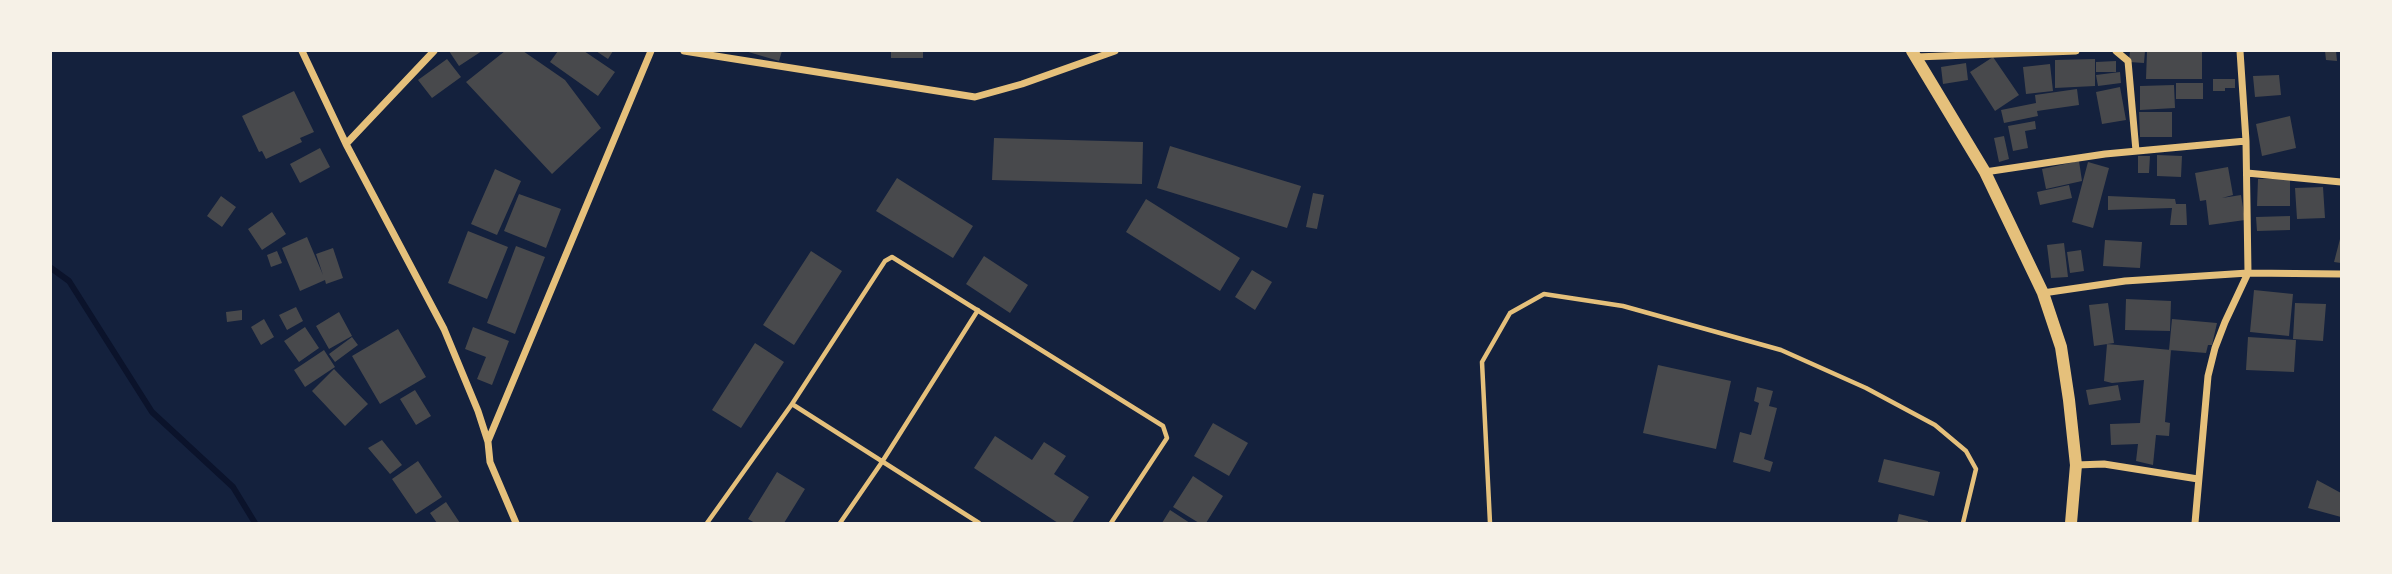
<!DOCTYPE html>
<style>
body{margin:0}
#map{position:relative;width:2392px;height:574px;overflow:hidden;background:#14213d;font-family:Roboto,sans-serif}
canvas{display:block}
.frame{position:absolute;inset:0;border:52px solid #f6f1e7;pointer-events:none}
</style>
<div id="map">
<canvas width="2392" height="574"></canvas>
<div class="frame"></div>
</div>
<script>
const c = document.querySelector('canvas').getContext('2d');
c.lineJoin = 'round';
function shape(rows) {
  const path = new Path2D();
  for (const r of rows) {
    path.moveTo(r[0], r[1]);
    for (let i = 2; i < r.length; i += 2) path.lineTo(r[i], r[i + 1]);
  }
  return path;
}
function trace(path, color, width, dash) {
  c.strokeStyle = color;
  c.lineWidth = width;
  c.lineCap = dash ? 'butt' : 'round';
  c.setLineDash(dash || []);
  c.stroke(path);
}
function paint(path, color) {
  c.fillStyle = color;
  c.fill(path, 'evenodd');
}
trace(shape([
 [51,268,69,281,152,412,233,487,255,523]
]), '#0b132b', 6);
paint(shape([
 [449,51,482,51,459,66],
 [505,51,523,51,565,80,601,128,552,174,466,82],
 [558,51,584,51,615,72,598,96,550,62],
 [596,51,613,51,608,59],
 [745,51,782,51,779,61],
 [891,51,923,51,923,58,891,58],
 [2130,51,2145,51,2144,63,2129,62],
 [2147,51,2202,51,2202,79,2146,79],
 [2325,51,2336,51,2337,61,2326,60],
 [1993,57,2019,95,1995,111,1970,72],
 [447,59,461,77,432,98,418,80],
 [2095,59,2095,86,2055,88,2055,60],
 [2116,61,2116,72,2096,72,2096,62],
 [1966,63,1968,80,1943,84,1941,67],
 [2050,64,2053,91,2026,94,2023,67],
 [2120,72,2121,83,2098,86,2096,75],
 [2279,75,2281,95,2255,97,2253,76],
 [2213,79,2235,79,2235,88,2225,88,2225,91,2213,91],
 [2176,83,2203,83,2203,99,2176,99],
 [2174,85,2175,108,2140,110,2140,86],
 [2120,87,2126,120,2102,124,2096,92],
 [2077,89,2079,105,2037,111,2038,116,2004,123,2001,110,2036,103,2035,95],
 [294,91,314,132,300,138,302,142,266,159,262,151,259,152,242,116],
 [2139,112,2172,112,2172,137,2140,137],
 [2290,116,2296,148,2262,156,2256,124],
 [2035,121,2036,129,2025,131,2028,148,2013,151,2008,126],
 [2004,136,2009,159,1999,162,1994,138],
 [994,138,1143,142,1142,184,992,180],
 [1170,146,1301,186,1287,228,1157,188],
 [320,148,330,167,300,183,290,164],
 [2157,155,2182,156,2181,177,2157,176],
 [2138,156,2150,156,2149,173,2138,173],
 [2079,161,2082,181,2046,189,2042,169],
 [2088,162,2109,168,2093,228,2072,222],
 [2228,167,2233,195,2222,198,2241,195,2245,220,2209,225,2206,200,2200,201,2195,173],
 [495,169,521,181,497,235,471,224],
 [897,178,973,226,953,258,876,211],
 [2258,179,2290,179,2290,206,2257,206],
 [2069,185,2072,198,2040,205,2037,192],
 [2323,187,2325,218,2297,219,2295,188],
 [1313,193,1324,195,1317,229,1306,227],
 [519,194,561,209,546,248,504,231],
 [221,196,236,207,222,227,207,216],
 [2108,196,2175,199,2176,204,2186,204,2187,225,2170,225,2172,208,2108,210],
 [1146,199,1240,258,1220,291,1126,232],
 [272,212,286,234,262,250,248,229],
 [2290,216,2290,230,2257,231,2256,217],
 [468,231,508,247,487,299,448,283],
 [307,237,323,275,316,254,333,248,343,278,326,284,325,280,300,291,282,248],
 [2340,239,2341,239,2341,263,2334,262],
 [2105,240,2142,242,2140,268,2103,266],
 [2064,243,2068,277,2051,278,2047,245],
 [516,246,545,257,515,334,487,323],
 [2081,250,2084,271,2070,273,2067,252],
 [277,251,282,263,271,267,267,255],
 [811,251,842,271,794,345,763,325],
 [984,256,1028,285,1010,313,966,284],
 [1252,270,1272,282,1255,310,1235,297],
 [2254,290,2293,294,2289,336,2250,332],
 [2126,299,2171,301,2170,331,2125,330],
 [2108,303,2114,343,2094,346,2089,305],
 [2295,303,2326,304,2323,341,2293,339],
 [296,307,303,321,287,330,279,315],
 [242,310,242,320,227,322,226,312],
 [339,312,352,336,329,349,316,326],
 [264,319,274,337,261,345,251,327],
 [2172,319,2217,323,2212,345,2208,345,2206,353,2169,350],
 [305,327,319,348,299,362,284,341],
 [473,327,509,341,492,385,477,379,486,357,465,349],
 [398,329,426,377,380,404,352,356],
 [352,337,358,345,335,362,329,354],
 [2248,337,2296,340,2294,372,2246,370],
 [755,343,784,362,741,428,712,410],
 [2107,344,2171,350,2165,422,2170,423,2169,436,2156,435,2153,465,2136,461,2138,444,2111,445,2110,424,2140,423,2144,380,2112,383,2104,381],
 [324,350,335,367,305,387,294,370],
 [1658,365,1731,381,1716,449,1643,433],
 [334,369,368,404,345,426,312,391],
 [2118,385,2121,400,2089,405,2086,390],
 [1757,387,1773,391,1769,406,1777,408,1764,459,1773,462,1770,472,1733,462,1740,432,1751,435,1759,403,1754,401],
 [415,390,431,416,416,425,400,399],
 [1213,423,1248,443,1229,476,1194,456],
 [995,436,1032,460,1044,442,1066,456,1054,474,1089,497,1072,523,1058,523,974,468],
 [382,440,402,465,390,474,368,448],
 [1884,459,1940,472,1934,496,1878,482],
 [418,461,442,497,416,514,392,479],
 [777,472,805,489,784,523,755,523,748,519],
 [1193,476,1223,496,1206,523,1199,523,1173,507],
 [2317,480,2341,493,2341,517,2308,508],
 [446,502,460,523,437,523,430,513],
 [1170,510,1190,523,1162,523],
 [1899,514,1928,521,1928,523,1897,523]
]), '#48494c');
trace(shape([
 [792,404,979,523],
 [707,523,792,404,885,261,892,257,1163,426,1167,438,1111,523],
 [840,523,882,462,978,310],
 [1490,523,1482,362,1510,313,1544,294,1623,306,1781,350,1866,388,1935,425,1966,451,1976,469,1963,523]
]), '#e5c07b', 4.5);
trace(shape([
 [302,51,346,144,444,329,478,411,488,442,490,462,516,523],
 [684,51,975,97,1022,84,1115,51],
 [2116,51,2128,61,2136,151],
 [1916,57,2076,51],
 [346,144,434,51],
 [1985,172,2105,154,2246,141],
 [2247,173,2341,182],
 [2043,293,2125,281,2248,273,2341,274],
 [488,441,651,51],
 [2076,465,2104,464,2198,479],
 [2195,523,2208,376,2215,348,2225,322,2248,273,2246,141,2240,51]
]), '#e5c07b', 7);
trace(shape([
 [1912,51,1985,172,2043,293,2061,347,2069,400,2076,465,2071,523]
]), '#e5c07b', 12);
</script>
